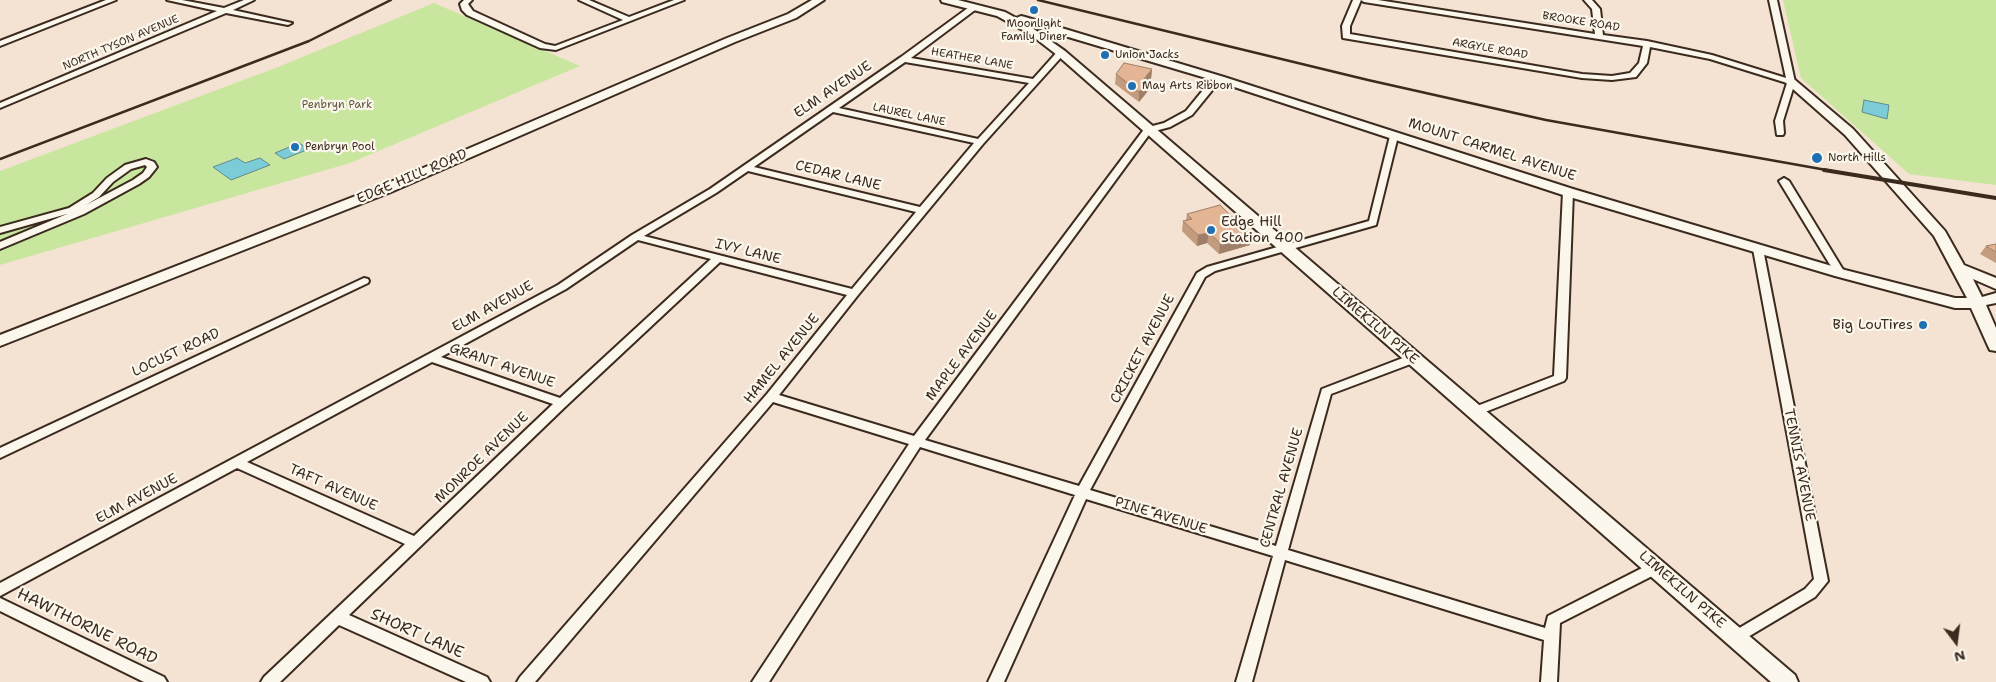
<!DOCTYPE html>
<style>
body{margin:0}
#map{position:relative;width:1996px;height:682px;overflow:hidden;background:#f4e3d2;font-family:"Shantell Sans",sans-serif}
canvas{display:block}
.north{position:absolute;left:1931px;top:617px;width:50px;height:50px;-webkit-text-stroke:4px #fbf7ec;paint-order:stroke;rotate:165deg;font-size:14px;font-weight:700;line-height:20px;text-align:center;color:#3b2a1e}
.north::after{content:'';display:block;margin:auto;width:18px;height:22px;background:#3b2a1e;clip-path:polygon(50% 0,100% 100%,50% 72%,0 100%)}
</style>
<div id="map">
<canvas width="1996" height="682"></canvas>
<div class="north">N</div>
</div>
<script>
const c = document.querySelector('canvas').getContext('2d');
c.lineJoin = 'round';
function paint(path, color) {
  c.fillStyle = color;
  c.fill(path, 'evenodd');
}
function shape(rows) {
  const path = new Path2D();
  for (const r of rows) {
    path.moveTo(r[0], r[1]);
    for (let i = 2; i < r.length; i += 2) path.lineTo(r[i], r[i + 1]);
  }
  return path;
}
function trace(path, color, width, dash) {
  c.strokeStyle = color;
  c.lineWidth = width;
  c.lineCap = dash ? 'butt' : 'round';
  c.setLineDash(dash || []);
  c.stroke(path);
}
function write(font, color, halo, rows, align = 'center') {
  c.font = font + ' "Shantell Sans",sans-serif';
  c.lineWidth = 4.5;
  c.setLineDash([]);
  c.textBaseline = 'middle';
  c.strokeStyle = halo;
  c.fillStyle = color;
  for (const [text, x, y, turn = 0] of rows) {
    c.save();
    c.translate(x, y);
    c.rotate((+turn || 0) * Math.PI / 180);
    c.textAlign = isNaN(turn) ? turn : align;
    if (halo) c.strokeText(text, 0, 0);
    c.fillText(text, 0, 0);
    c.restore();
  }
}
paint(shape([
 [1783,0,1996,0,1996,185,1909,174,1801,78],
 [434,3,580,66,350,163,0,265,0,171,278,67]
]), '#c9e69e');
const water = shape([
 [1864,100,1889,105,1887,119,1862,112,1864,100],
 [299,143,309,149,284,159,275,153,299,143],
 [237,158,245,163,260,158,270,165,231,180,213,167,237,158]
]);
paint(water, '#7cccd7');
trace(water, '#628b8d', 1);
const street = shape([
 [106,0,116,0,0,46,0,41,106,0],
 [167,0,182,0,224,8,244,0,254,0,233,10,292,23,288,25,226,13,0,108,0,103,217,11,167,0],
 [464,0,472,0,468,4,473,11,545,44,555,46,623,20,579,0,589,0,629,17,674,0,684,0,556,50,540,48,467,15,462,10,460,4,464,0],
 [1353,0,1378,0,1595,34,1592,9,1584,0,1592,0,1600,9,1603,35,1647,41,1712,55,1786,78,1769,0,1777,0,1795,82,1783,121,1784,133,1783,135,1777,135,1775,121,1787,83,1710,59,1650,47,1647,63,1636,77,1612,80,1582,78,1343,38,1342,26,1353,0],
 [1361,0,1364,2,1643,46,1639,63,1630,73,1612,76,1582,74,1350,34,1350,26,1361,0],
 [972,5,979,7,911,58,1033,79,1058,51,1065,53,983,144,858,295,779,395,914,436,1145,128,1164,123,1186,111,1208,84,1217,77,1223,77,1223,81,1214,88,1192,115,1170,127,1151,132,925,440,1079,486,1197,273,1207,267,1369,221,1390,136,1394,133,1397,134,1398,136,1376,225,1215,271,1205,277,1090,490,1276,546,1322,389,1408,356,1416,356,1418,359,1416,362,1331,394,1288,550,1545,628,1548,616,1650,564,1655,562,1660,564,1662,568,1660,572,1560,623,1557,682,1541,682,1544,640,1285,560,1252,682,1236,682,1273,556,1086,499,1004,682,988,682,1075,495,920,447,769,682,752,682,909,444,773,402,535,682,517,682,520,677,767,394,847,295,720,262,566,406,349,615,487,677,490,682,466,682,339,625,280,682,261,682,264,677,405,544,237,468,0,596,0,583,558,285,632,235,710,189,901,57,972,5],
 [905,62,1029,83,978,139,839,108,905,62],
 [833,112,974,143,920,207,754,167,833,112],
 [748,171,916,212,852,289,644,236,716,193,748,171],
 [638,240,711,259,560,398,441,357,566,289,638,240],
 [432,362,553,404,414,536,247,462,432,362],
 [146,159,154,162,157,167,149,177,139,184,84,214,0,249,0,242,67,214,0,233,0,227,69,208,93,193,107,178,125,165,146,159],
 [145,165,147,167,143,173,133,180,86,205,99,197,113,182,131,169,145,165],
 [1784,178,1789,181,1845,273,1844,275,1836,275,1835,273,1779,181,1784,178],
 [1568,189,1573,192,1566,378,1564,381,1480,414,1472,414,1470,411,1472,408,1554,376,1563,192,1568,189],
 [1758,246,1763,249,1828,581,1815,597,1736,644,1731,643,1729,638,1731,633,1805,589,1814,579,1753,249,1758,246],
 [364,278,368,279,369,281,368,283,0,458,0,448,364,278],
 [0,598,164,677,167,682,144,682,0,611,0,598]
]);
const secondary = shape([
 [812,0,824,0,796,18,735,42,391,192,0,346,0,335,381,186,727,38,788,14,812,0],
 [941,0,958,0,1005,12,1016,18,1021,16,1025,17,1224,77,1573,189,1845,270,1955,298,1967,298,1934,236,1845,135,1785,82,1791,79,1795,80,1853,129,1945,231,1964,265,1996,278,1996,289,1973,279,1982,297,1996,293,1996,303,1986,305,1996,328,1996,351,1990,350,1988,346,1971,308,1955,308,1835,276,1563,195,1216,81,1028,25,1065,51,1795,675,1798,682,1771,682,1057,55,1030,34,997,16,942,2,941,0]
]);
trace(street, '#3b2a1e', 4);
trace(secondary, '#3b2a1e', 4);
paint(street, '#fbf7ec');
paint(secondary, '#fbf7ec');
trace(shape([
 [1038,0,1368,80,1546,120,1832,171],
 [0,159,309,41,391,0]
]), '#3b2a1e', 2.5);
trace(shape([
 [1824,170,1996,198]
]), '#3b2a1e', 4);
paint(shape([
 [1152,69,1151,79,1149,82,1148,91,1139,102,1115,84,1116,74],
 [1187,214,1251,235,1250,245,1219,254,1207,243,1197,246,1182,231,1183,221,1186,220],
 [1996,244,1996,263,1980,254,1986,246]
]), '#c39c7f');
paint(shape([
 [1152,69,1151,79,1149,82,1148,91,1139,102,1139,92,1144,79],
 [1209,233,1207,243,1197,246,1198,235],
 [1251,235,1250,245,1219,254,1220,243]
]), '#9f7f68');
const building = shape([
 [1124,63,1152,69,1144,79,1149,81,1139,92,1116,74,1124,63],
 [1220,205,1251,235,1220,243,1209,233,1198,235,1183,221,1192,219,1187,214,1220,205],
 [1996,244,1996,252,1986,246,1996,244]
]);
paint(building, '#e3b594');
trace(building, '#9f7f68', 1);
for (const [x, y, r, color] of [
 [1034,10,5,"#1f6fb2"],
 [1105,55,5,"#1f6fb2"],
 [1132,86,5,"#1f6fb2"],
 [295,147,5,"#1f6fb2"],
 [1817,158,6,"#1f6fb2"],
 [1211,230,5,"#1f6fb2"],
 [1923,325,5,"#1f6fb2"]
]) {
  const dot = new Path2D();
  dot.arc(x, y, r, 0, 2 * Math.PI);
  c.fillStyle = color;
  c.fill(dot);
  trace(dot, '#fbf7ec', 2);
}
write('11px', '#3b2a1e', '#fbf7ec', [
 ["BROOKE ROAD",1581,22,9],
 ["NORTH TYSON AVENUE",121,43,-23],
 ["ARGYLE ROAD",1490,49,10],
 ["HEATHER LANE",972,59,10],
 ["LAUREL LANE",909,115,12]
]);
write('11px', '#3b2a1e', '#fbf7ec', [
 ["Moonlight",1034,24,"center"],
 ["Family Diner",1034,37,"center"],
 ["Union Jacks",1115,55],
 ["May Arts Ribbon",1142,86],
 ["Penbryn Pool",305,147],
 ["North Hills",1828,158]
], 'left');
write('11px', '#5e593e', '#fbf7ec', [
 ["Penbryn Park",337,105]
]);
write('14px', '#3b2a1e', '#fbf7ec', [
 ["ELM AVENUE",833,90,-34],
 ["MOUNT CARMEL AVENUE",1492,150,18],
 ["CEDAR LANE",838,176,14],
 ["EDGE HILL ROAD",412,177,-23],
 ["IVY LANE",748,252,14],
 ["ELM AVENUE",493,307,-29],
 ["LIMEKILN PIKE",1375,326,41],
 ["CRICKET AVENUE",1143,349,-62],
 ["LOCUST ROAD",176,353,-25],
 ["MAPLE AVENUE",962,356,-53],
 ["HAMEL AVENUE",782,359,-51],
 ["GRANT AVENUE",502,366,19],
 ["MONROE AVENUE",482,458,-44],
 ["TENNIS AVENUE",1799,465,79],
 ["TAFT AVENUE",333,488,24],
 ["CENTRAL AVENUE",1282,488,-74],
 ["ELM AVENUE",137,499,-28],
 ["PINE AVENUE",1161,516,17],
 ["LIMEKILN PIKE",1682,590,41]
]);
write('14px', '#3b2a1e', '#fbf7ec', [
 ["Edge Hill",1221,222],
 ["Station 400",1221,238],
 ["Big LouTires",1913,325,"right"]
], 'left');
write('16px', '#3b2a1e', '#fbf7ec', [
 ["HAWTHORNE ROAD",87,627,26],
 ["SHORT LANE",417,634,24]
]);
</script>
